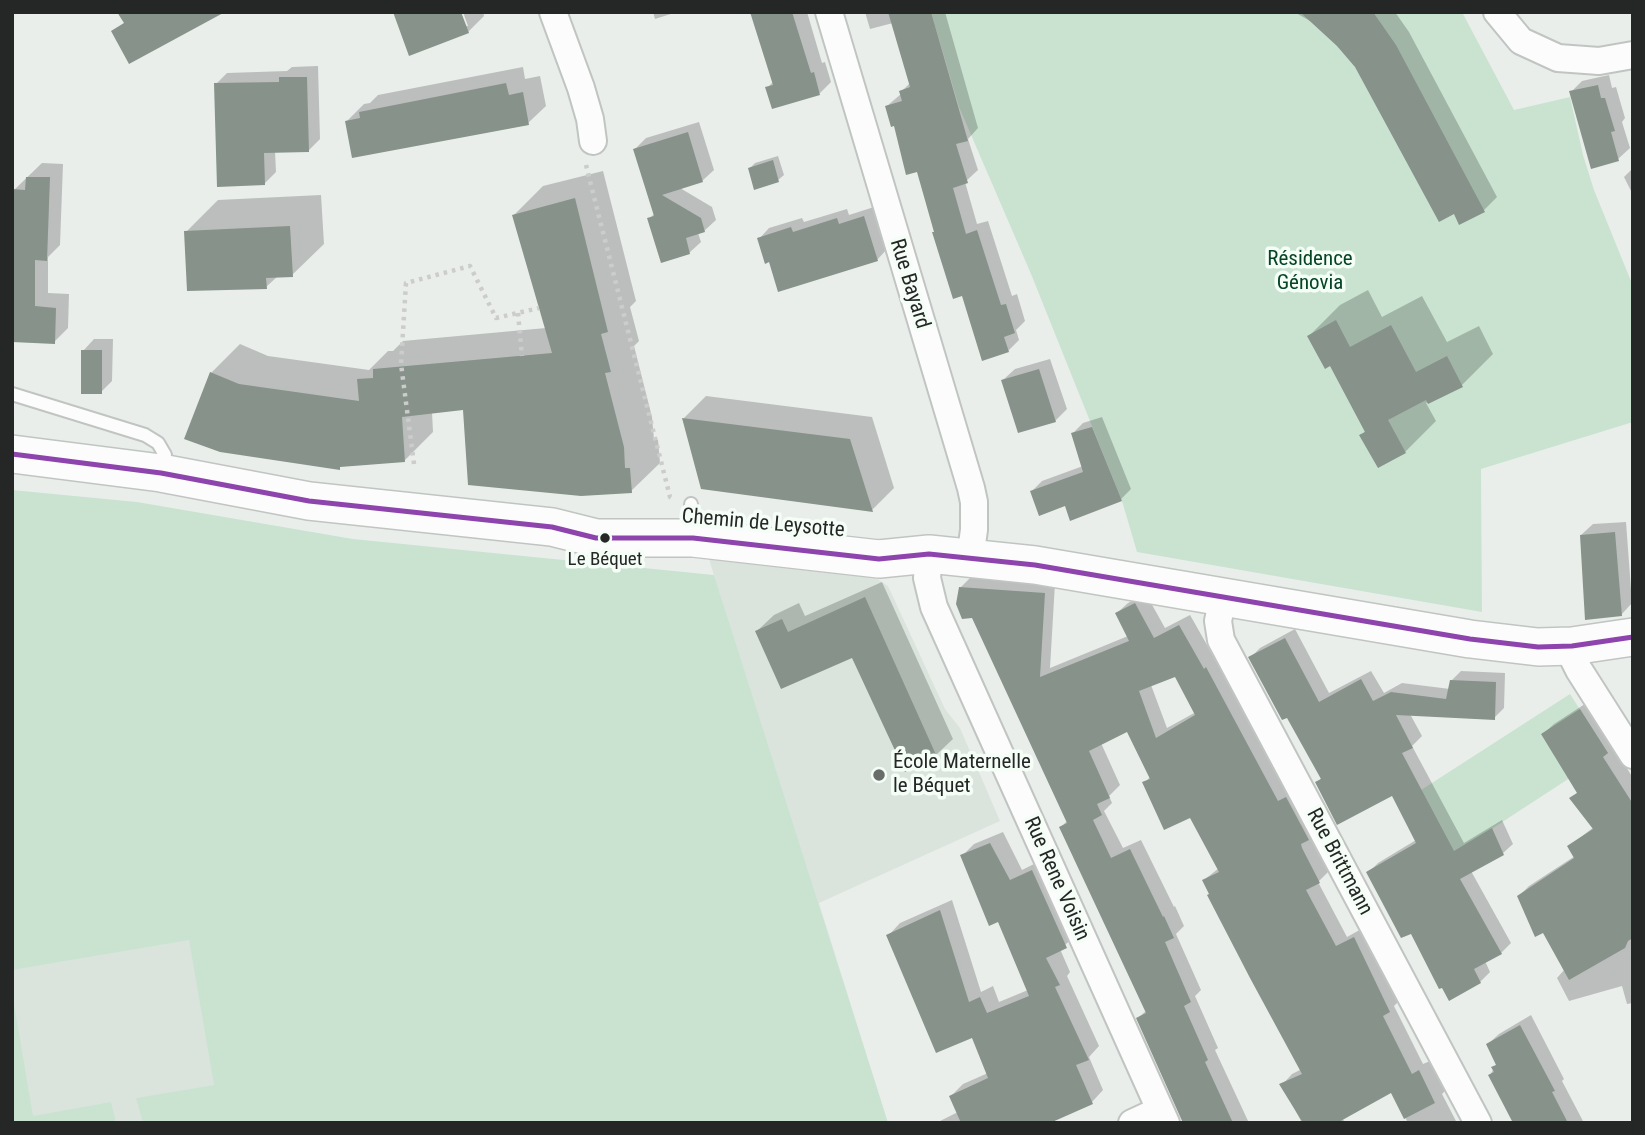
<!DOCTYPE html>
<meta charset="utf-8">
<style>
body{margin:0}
#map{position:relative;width:1645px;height:1135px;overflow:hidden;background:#eaeeeb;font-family:"Roboto Condensed",sans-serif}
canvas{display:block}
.frame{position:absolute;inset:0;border:14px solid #242725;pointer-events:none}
</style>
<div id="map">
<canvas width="1645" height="1135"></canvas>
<div class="frame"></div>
</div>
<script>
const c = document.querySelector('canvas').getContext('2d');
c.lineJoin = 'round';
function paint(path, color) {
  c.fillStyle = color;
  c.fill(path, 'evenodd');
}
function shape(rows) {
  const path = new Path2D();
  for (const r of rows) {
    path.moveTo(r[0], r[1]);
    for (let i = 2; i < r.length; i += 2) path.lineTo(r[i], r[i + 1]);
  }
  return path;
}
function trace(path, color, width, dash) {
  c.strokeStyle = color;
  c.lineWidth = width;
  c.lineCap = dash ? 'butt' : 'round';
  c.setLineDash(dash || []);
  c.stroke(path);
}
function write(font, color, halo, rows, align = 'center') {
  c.font = font + ' "Roboto Condensed",sans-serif';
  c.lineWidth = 7;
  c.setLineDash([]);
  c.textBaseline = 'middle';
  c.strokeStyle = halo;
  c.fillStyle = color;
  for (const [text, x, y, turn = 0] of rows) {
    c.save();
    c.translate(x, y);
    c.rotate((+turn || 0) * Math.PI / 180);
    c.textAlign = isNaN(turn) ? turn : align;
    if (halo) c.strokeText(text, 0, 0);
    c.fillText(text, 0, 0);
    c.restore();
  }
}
paint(shape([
 [709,559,876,578,888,586,945,709,960,728,1000,821,819,903,888,1123,12,1123,12,857,749,689]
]), '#dae4dd');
paint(shape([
 [931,12,1462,12,1514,110,1570,97,1583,155,1594,190,1633,286,1633,422,1481,469,1482,612,1137,552,1122,501,1031,274,959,107],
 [12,490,137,502,353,539,714,575,888,1123,143,1123,136,1098,214,1085,189,940,12,970],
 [1570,694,1608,753,1484,834,1453,871,1421,790],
 [12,992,33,1116,111,1102,116,1123,12,1123]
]), '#cae3d1');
paint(shape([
 [463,12,483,12,484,16,468,32,464,26,468,26],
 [653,12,677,12,655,19],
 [752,12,807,12,822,63,825,62,831,82,820,93,767,88,774,81],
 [865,12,945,12,978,128,968,139,978,170,965,182,977,224,988,221,1012,296,1017,294,1025,321,1016,330,1019,340,1008,351,963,294,936,231,918,170,887,106,901,94,901,92,911,82,893,23,870,29],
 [1294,12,1395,12,1409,32,1497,197,1484,210,1455,212,1356,66,1338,44,1312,22],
 [318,66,320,139,309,150,275,151,276,172,264,184,216,84,227,73,287,71,292,67],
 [523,67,525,79,540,76,546,106,528,123,347,121,364,104,370,103,378,95],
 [1609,75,1612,88,1616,87,1625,118,1622,122,1630,148,1618,159,1571,92,1582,81],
 [699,122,714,170,702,181,680,188,712,207,716,220,704,231,698,233,701,242,689,253,649,219,655,213,635,149,646,138],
 [778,156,784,175,778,180,750,168,755,163],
 [42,163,63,164,60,245,48,257,48,293,69,294,68,328,54,342,12,341,14,190],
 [1633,168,1633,195,1624,177],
 [603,171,636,301,630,307,639,341,634,346,652,417,654,440,658,440,660,463,631,491,464,408,432,412,433,432,404,461,342,465,339,468,211,373,240,344,268,356,369,370,388,351,393,351,403,341,546,328,514,215,543,186],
 [321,195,324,244,292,275,278,276,266,287,186,232,218,200],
 [874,207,887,249,877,260,770,260,759,239,769,228,802,218,804,222,847,209,849,215],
 [1368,290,1382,317,1422,296,1447,342,1479,326,1493,354,1462,385,1426,403,1436,421,1405,452,1362,435,1366,430,1330,364,1309,336,1340,305],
 [94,339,113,339,112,381,101,392,83,351],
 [1050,359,1067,409,1055,421,1003,380,1015,369],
 [706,396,872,417,894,488,872,510,702,488,684,418],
 [1102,417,1131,489,1121,499,1032,491,1042,481,1083,466,1073,433,1083,423],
 [1626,522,1632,603,1621,615,1581,535,1593,524],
 [971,577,1055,583,1050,668,1128,636,1117,613,1128,603,1146,594,1165,628,1190,615,1215,659,1218,658,1330,870,1318,882,1347,937,1365,927,1400,1000,1394,1006,1423,1064,1430,1061,1445,1091,1442,1094,1457,1123,1408,1123,1392,1091,1342,1117,1345,1123,1302,1123,1282,1085,1292,1074,1302,1069,1204,880,1219,868,1191,816,1144,783,1151,776,1128,730,1101,743,1120,785,1109,796,1112,803,1104,811,1123,848,1141,840,1174,907,1175,906,1184,926,1176,934,1201,990,1195,996,1218,1048,1215,1050,1249,1123,1185,1123,1138,1018,1147,1010,1061,827,1068,820,960,588],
 [1176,675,1196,712,1167,728,1151,685],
 [882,582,953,739,936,755,906,770,853,655,757,631,774,615,799,603,805,616],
 [1295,629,1329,693,1371,671,1384,693,1402,683,1450,689,1451,681,1461,671,1505,673,1504,708,1494,718,1410,714,1422,736,1412,746,1464,843,1502,820,1513,844,1503,853,1471,871,1511,943,1501,953,1485,961,1490,972,1480,982,1442,986,1412,932,1369,872,1378,863,1416,840,1393,793,1317,783,1322,777,1288,715,1251,657,1260,648],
 [1591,700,1613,746,1633,778,1633,1003,1627,1004,1622,986,1569,1001,1557,978,1565,969,1543,931,1519,896,1529,886,1575,856,1569,846,1594,827,1572,798,1579,791,1543,734,1554,724],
 [1003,832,1022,870,1044,859,1078,934,1060,949,1070,972,1067,976,1099,1046,1089,1057,1103,1090,1092,1102,1044,1123,936,1123,958,1112,951,1096,963,1084,988,1073,973,1036,889,935,900,923,952,900,981,992,993,986,999,1002,1028,990,999,919,962,856,974,844],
 [1531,1015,1564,1079,1562,1081,1584,1123,1529,1123,1490,1075,1497,1063,1488,1044,1499,1034]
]), '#0003');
paint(shape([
 [117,12,225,12,129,64,111,31,124,23],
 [393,12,461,12,469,33,409,56],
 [750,12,792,12,811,73,814,72,820,95,772,109,765,87,773,85],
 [888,12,931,12,968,141,956,144,968,183,953,188,966,234,977,230,1001,305,1006,304,1015,333,1004,337,1009,352,982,361,962,296,953,299,932,232,934,232,917,172,906,175,894,126,891,127,885,106,902,101,899,91,910,87],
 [1300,12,1373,12,1396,45,1485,212,1459,225,1454,214,1439,222,1355,67,1337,46],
 [279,77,307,77,309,152,264,153,265,185,217,187,214,83,279,82],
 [506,83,509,95,523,92,529,125,352,158,345,121,360,118,359,112],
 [1598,85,1601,98,1605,98,1615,131,1611,132,1619,161,1591,169,1569,91],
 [688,132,703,182,662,195,701,218,705,232,686,238,690,254,661,263,647,218,654,216,633,149],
 [773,160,779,182,754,190,748,168],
 [26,177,50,177,47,261,35,260,35,306,56,308,55,344,12,342,12,189,25,190],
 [575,198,608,332,601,334,611,372,605,373,624,447,625,468,630,468,632,493,581,496,468,485,463,410,402,417,405,462,340,467,340,470,220,452,184,439,210,372,239,384,359,401,357,379,373,378,373,369,552,353,512,215],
 [864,216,878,261,778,292,769,262,765,264,757,238,791,227,793,232,837,218,839,224],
 [290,226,293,277,266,278,267,289,187,291,184,231],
 [1336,320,1350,347,1391,325,1416,372,1447,356,1463,387,1428,404,1426,400,1388,420,1406,453,1378,468,1359,435,1365,432,1330,366,1325,369,1307,336],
 [81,350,102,350,102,394,81,394],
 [1039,369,1056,422,1018,433,1001,380],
 [682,418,850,439,873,512,701,489],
 [1092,427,1122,501,1070,521,1065,506,1039,516,1030,491,1083,472,1071,433],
 [1615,532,1622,616,1585,620,1580,535],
 [959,587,1045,593,1040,677,1129,641,1115,613,1135,603,1154,638,1179,625,1204,669,1206,667,1278,801,1286,797,1309,840,1301,844,1302,848,1320,883,1306,890,1336,946,1354,937,1390,1012,1383,1016,1412,1074,1419,1070,1435,1103,1404,1119,1391,1093,1337,1123,1303,1123,1279,1084,1302,1074,1250,978,1207,895,1209,894,1202,880,1219,872,1190,818,1164,830,1142,782,1150,779,1127,732,1089,751,1110,798,1097,804,1102,815,1093,820,1111,858,1130,849,1163,917,1164,916,1174,938,1165,942,1191,1002,1184,1006,1208,1060,1205,1062,1233,1123,1183,1123,1136,1018,1146,1013,1059,827,1067,823,972,618,962,619,956,604],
 [1175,677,1195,715,1156,738,1139,691],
 [865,597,937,757,905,772,852,658,781,689,755,631,782,619,788,632],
 [1285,638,1319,702,1361,679,1373,701,1391,692,1446,699,1450,680,1496,682,1495,720,1396,715,1413,748,1402,753,1454,851,1492,828,1504,855,1460,879,1502,954,1474,969,1481,983,1449,1001,1442,988,1439,989,1411,934,1401,938,1366,872,1416,843,1392,796,1337,825,1315,782,1321,779,1287,718,1282,720,1248,657],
 [1580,709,1608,753,1603,757,1633,804,1633,938,1628,941,1625,948,1569,980,1543,933,1535,937,1517,896,1574,858,1567,846,1593,829,1569,798,1577,793,1541,734],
 [990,843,1010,880,1032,870,1067,948,1046,958,1060,985,1055,987,1089,1060,1076,1065,1093,1104,1050,1123,961,1123,949,1096,988,1078,972,1038,936,1053,886,935,940,910,969,1002,980,997,987,1013,1029,996,998,922,989,926,960,855],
 [1520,1025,1555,1091,1552,1092,1568,1123,1513,1123,1488,1075,1494,1072,1491,1067,1496,1065,1486,1044]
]), '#86928a');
const lane = shape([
 [12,394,145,435,158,443,165,455,162,469],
 [691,504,693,534]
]);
const street = shape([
 [553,12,581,88,590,119,593,141],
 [829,12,971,488,974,502,974,530,970,558],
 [1497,12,1521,41,1558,58,1599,61,1633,55],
 [929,554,927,578,934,607,1166,1123],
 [1223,597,1218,621,1221,640,1478,1123],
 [1572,646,1574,660,1579,670,1633,755],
 [1132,1123,1160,1110]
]);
const secondary = shape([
 [12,454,161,473,309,501,552,527,596,538,693,538,879,559,929,554,1035,565,1470,639,1538,647,1572,646,1633,637]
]);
trace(lane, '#c1c5c2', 16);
trace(street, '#c1c5c2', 30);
trace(secondary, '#c1c5c2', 40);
trace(shape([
 [586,165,670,497,672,498],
 [518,313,522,356],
 [414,464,401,364,406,283,470,266,496,318,539,308]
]), '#cbcccb', 4.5, [3.5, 5]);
trace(lane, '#fcfcfc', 12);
trace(street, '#fcfcfc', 26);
trace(secondary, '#fcfcfc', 37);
trace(shape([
 [12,454,161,473,309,501,552,527,596,538,693,538,879,559,929,554,1035,565,1470,639,1538,647,1572,646,1633,637]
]), '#8e44ad', 5);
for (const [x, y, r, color] of [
 [605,538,6,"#242725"],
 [879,775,7,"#696d6a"]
]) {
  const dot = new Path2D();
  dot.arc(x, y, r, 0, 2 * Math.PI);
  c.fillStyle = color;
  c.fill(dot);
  trace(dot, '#f5fdf7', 2.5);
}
write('19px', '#242725', '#f5fdf7', [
 ["Le Béquet",605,560]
]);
write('21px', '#064524', '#f5fdf7', [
 ["Résidence",1310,260],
 ["Génovia",1310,284]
]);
write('21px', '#242725', '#f5fdf7', [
 ["Rue Bayard",909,284,73],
 ["Chemin de Leysotte",763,524,5],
 ["Rue Brittmann",1339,862,62],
 ["Rue Rene Voisin",1056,879,66]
]);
write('21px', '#242725', '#f5fdf7', [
 ["École Maternelle",893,763],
 ["le Béquet",893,787]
], 'left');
</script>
